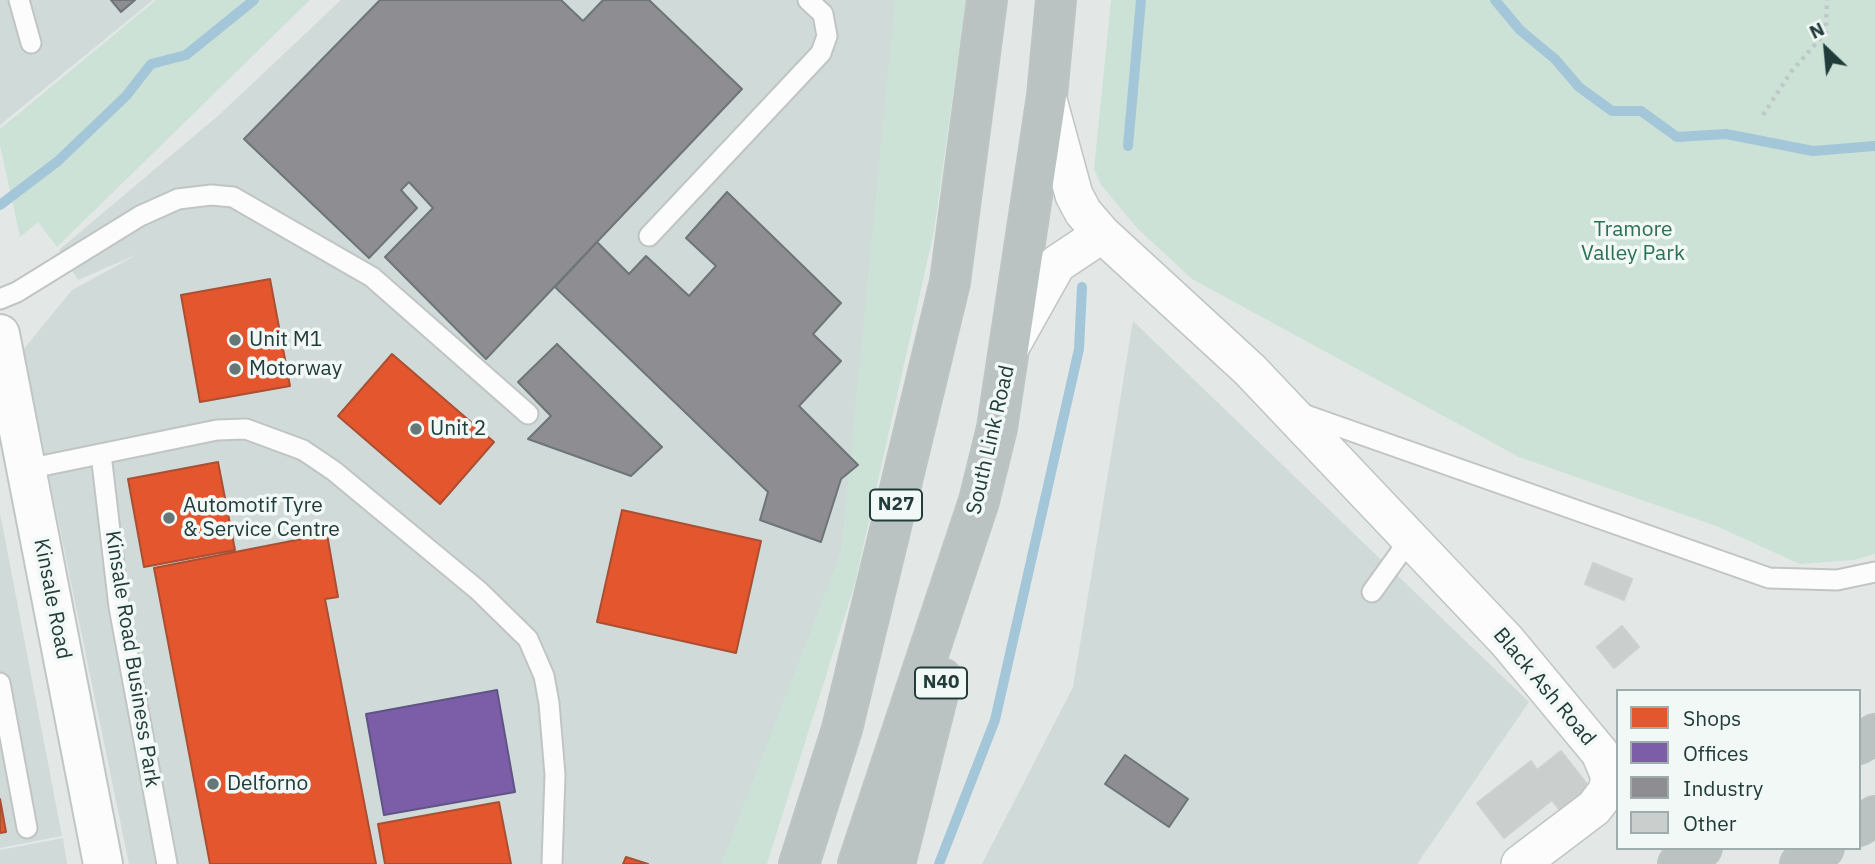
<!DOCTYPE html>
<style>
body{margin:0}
#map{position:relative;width:1875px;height:864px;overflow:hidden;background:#e3e8e7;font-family:"IBM Plex Sans",sans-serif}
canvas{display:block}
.legend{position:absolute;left:1616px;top:689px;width:245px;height:161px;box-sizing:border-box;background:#f1f8f6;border:2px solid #9eadab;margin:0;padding:9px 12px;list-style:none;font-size:21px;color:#213c3a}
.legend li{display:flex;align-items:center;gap:14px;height:35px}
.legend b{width:35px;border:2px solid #9eadab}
.north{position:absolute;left:1791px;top:14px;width:70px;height:70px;-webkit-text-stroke:5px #f1f8f6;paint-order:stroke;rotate:334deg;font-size:19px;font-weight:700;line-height:28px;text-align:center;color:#213c3a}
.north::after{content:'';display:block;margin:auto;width:24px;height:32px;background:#213c3a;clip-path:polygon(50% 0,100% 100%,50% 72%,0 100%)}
</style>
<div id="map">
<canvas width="1875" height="864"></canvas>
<ul class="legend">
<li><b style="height:19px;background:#e4572e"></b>Shops</li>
<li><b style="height:19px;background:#7b5ea7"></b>Offices</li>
<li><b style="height:19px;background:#8d8d92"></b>Industry</li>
<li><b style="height:19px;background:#cacfce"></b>Other</li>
</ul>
<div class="north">N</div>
</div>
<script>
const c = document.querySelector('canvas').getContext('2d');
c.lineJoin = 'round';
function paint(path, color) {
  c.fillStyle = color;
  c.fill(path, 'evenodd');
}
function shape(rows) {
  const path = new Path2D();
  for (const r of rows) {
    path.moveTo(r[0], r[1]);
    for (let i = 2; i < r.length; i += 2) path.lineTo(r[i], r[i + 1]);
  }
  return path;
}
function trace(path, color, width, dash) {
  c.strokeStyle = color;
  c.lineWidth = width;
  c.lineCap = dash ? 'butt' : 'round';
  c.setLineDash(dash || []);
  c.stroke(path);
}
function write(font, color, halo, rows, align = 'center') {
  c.font = font + ' "IBM Plex Sans",sans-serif';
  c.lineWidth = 7;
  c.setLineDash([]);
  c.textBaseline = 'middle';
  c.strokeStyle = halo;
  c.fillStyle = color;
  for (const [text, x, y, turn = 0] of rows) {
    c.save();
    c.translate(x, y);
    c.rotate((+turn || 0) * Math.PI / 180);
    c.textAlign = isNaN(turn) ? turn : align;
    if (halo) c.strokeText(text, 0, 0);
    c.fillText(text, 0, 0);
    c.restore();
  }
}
paint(shape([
 [0,0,153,0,0,125],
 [341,0,930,0,841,552,735,864,129,864,23,350,72,290,138,254,78,280,59,250,219,115],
 [1133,321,1529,702,1417,864,982,864,1073,687],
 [0,513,62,836,0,848],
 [63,838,67,864,0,864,0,850]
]), '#d0dad8');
paint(shape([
 [156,0,310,0,57,247,38,222,20,237,0,145,0,129],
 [895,0,966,0,934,231,855,583,767,864,721,864,841,552],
 [1111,0,1875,0,1875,554,1854,560,1800,564,1716,526,1519,457,1192,279,1137,228,1101,185,1094,169]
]), '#cce2d7');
const shops = shape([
 [270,279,290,386,200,402,181,295,270,279],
 [392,354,494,442,440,504,338,416,392,354],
 [218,462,235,550,144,567,128,479,218,462],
 [622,510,761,541,736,653,597,622,622,510],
 [327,534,338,597,325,599,376,864,210,864,154,568,327,534],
 [0,799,6,832,0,833,0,799],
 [499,802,511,864,385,864,378,824,499,802],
 [626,857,648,864,623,864,626,857]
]);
paint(shops, '#e4572e');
trace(shops, '#aa4f32', 2);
const offices = shape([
 [497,690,515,792,384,815,366,714,497,690]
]);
paint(offices, '#7b5ea7');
trace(offices, '#605486', 2);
const industry = shape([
 [111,0,135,0,121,12,111,0],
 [380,0,561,0,583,21,603,0,649,0,742,89,486,359,385,257,433,208,409,182,401,190,417,208,369,258,244,139,380,0],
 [727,192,841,303,813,334,841,361,799,406,858,465,841,479,821,542,760,520,768,492,555,287,597,242,629,274,646,256,689,296,716,266,686,238,727,192],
 [557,344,662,447,631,476,528,439,551,416,518,382,557,344],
 [1125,755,1188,799,1169,827,1105,784,1125,755]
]);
paint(industry, '#8d8d92');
trace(industry, '#6d7578', 2);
trace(shape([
 [1495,0,1520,30,1555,59,1579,87,1612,111,1641,111,1677,137,1726,134,1813,151,1875,146],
 [1128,146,1141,0],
 [0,205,58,161,126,96,151,64,186,55,254,0],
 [939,864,995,720,1079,349,1082,287]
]), '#a3c6d8', 10);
const building = shape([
 [1593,563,1632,579,1624,600,1585,584,1593,563],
 [1622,626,1639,647,1614,668,1597,647,1622,626],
 [1561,751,1594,793,1564,816,1552,800,1504,838,1477,803,1531,761,1537,770,1561,751]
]);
paint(building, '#cacfce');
trace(building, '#ccd1d0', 2);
const lane = shape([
 [19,0,31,43],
 [649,236,821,53,827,36,823,14,808,0],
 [0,299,17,292,140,216,178,199,211,195,233,197,372,277,528,414],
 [1300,413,1769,578,1837,580,1875,572],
 [101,454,119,607,167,864],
 [27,469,217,430,246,429,303,450,334,471,479,591,528,639,544,676,549,703,555,775,552,864],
 [1372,592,1410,539],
 [0,683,27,828]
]);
const street = shape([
 [1047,96,1074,195,1083,212,1102,234,1250,370,1507,641,1600,753,1610,777,1607,791,1594,808,1520,864],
 [1011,346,1057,264,1102,234]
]);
const secondary = shape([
 [0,334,103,864]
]);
const highway = shape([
 [1859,744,1875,734],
 [1859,826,1875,816],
 [799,864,842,729,950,282,987,0],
 [858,864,979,501,997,428,1047,96,1056,0],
 [895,864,942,678],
 [1678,864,1702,848],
 [1800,864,1824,848]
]);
trace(lane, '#c0c5c4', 23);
trace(street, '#c0c5c4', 40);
trace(secondary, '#bfc6c5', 42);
trace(highway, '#bcc5c4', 42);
trace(shape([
 [1763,115,1791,72,1826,32,1827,0]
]), '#c0c8c7', 4.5, [3.5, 5]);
trace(lane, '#fbfcfb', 19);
trace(street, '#fbfcfb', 37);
trace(secondary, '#fbfcfb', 38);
trace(highway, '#bac2c2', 38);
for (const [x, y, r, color] of [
 [235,340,7,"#657877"],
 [235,369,7,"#657877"],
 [416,429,7,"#657877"],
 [169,518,7,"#657877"],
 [213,784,7,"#657877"]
]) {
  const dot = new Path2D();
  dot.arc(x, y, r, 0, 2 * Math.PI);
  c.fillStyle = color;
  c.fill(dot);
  trace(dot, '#f1f8f6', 2.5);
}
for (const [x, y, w] of [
 [896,505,52],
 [941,683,52]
]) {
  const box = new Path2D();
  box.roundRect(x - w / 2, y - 15.5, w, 31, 5);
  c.fillStyle = '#f1f8f6';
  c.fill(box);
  trace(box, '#213c3a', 2);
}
write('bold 19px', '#213c3a', null, [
 ["N27",896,505],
 ["N40",941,683]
]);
write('21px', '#2b7255', '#f1f8f6', [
 ["Tramore",1633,230],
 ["Valley Park",1633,254]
]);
write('21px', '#213c3a', '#f1f8f6', [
 ["Unit M1",249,340],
 ["Motorway",249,369],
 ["Unit 2",430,429],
 ["Automotif Tyre",183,506],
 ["& Service Centre",183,530],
 ["Delforno",227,784]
], 'left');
write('21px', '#213c3a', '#f1f8f6', [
 ["South Link Road",991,440,-77],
 ["Kinsale Road",52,599,79],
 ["Kinsale Road Business Park",132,659,81],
 ["Black Ash Road",1544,687,50]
]);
</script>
